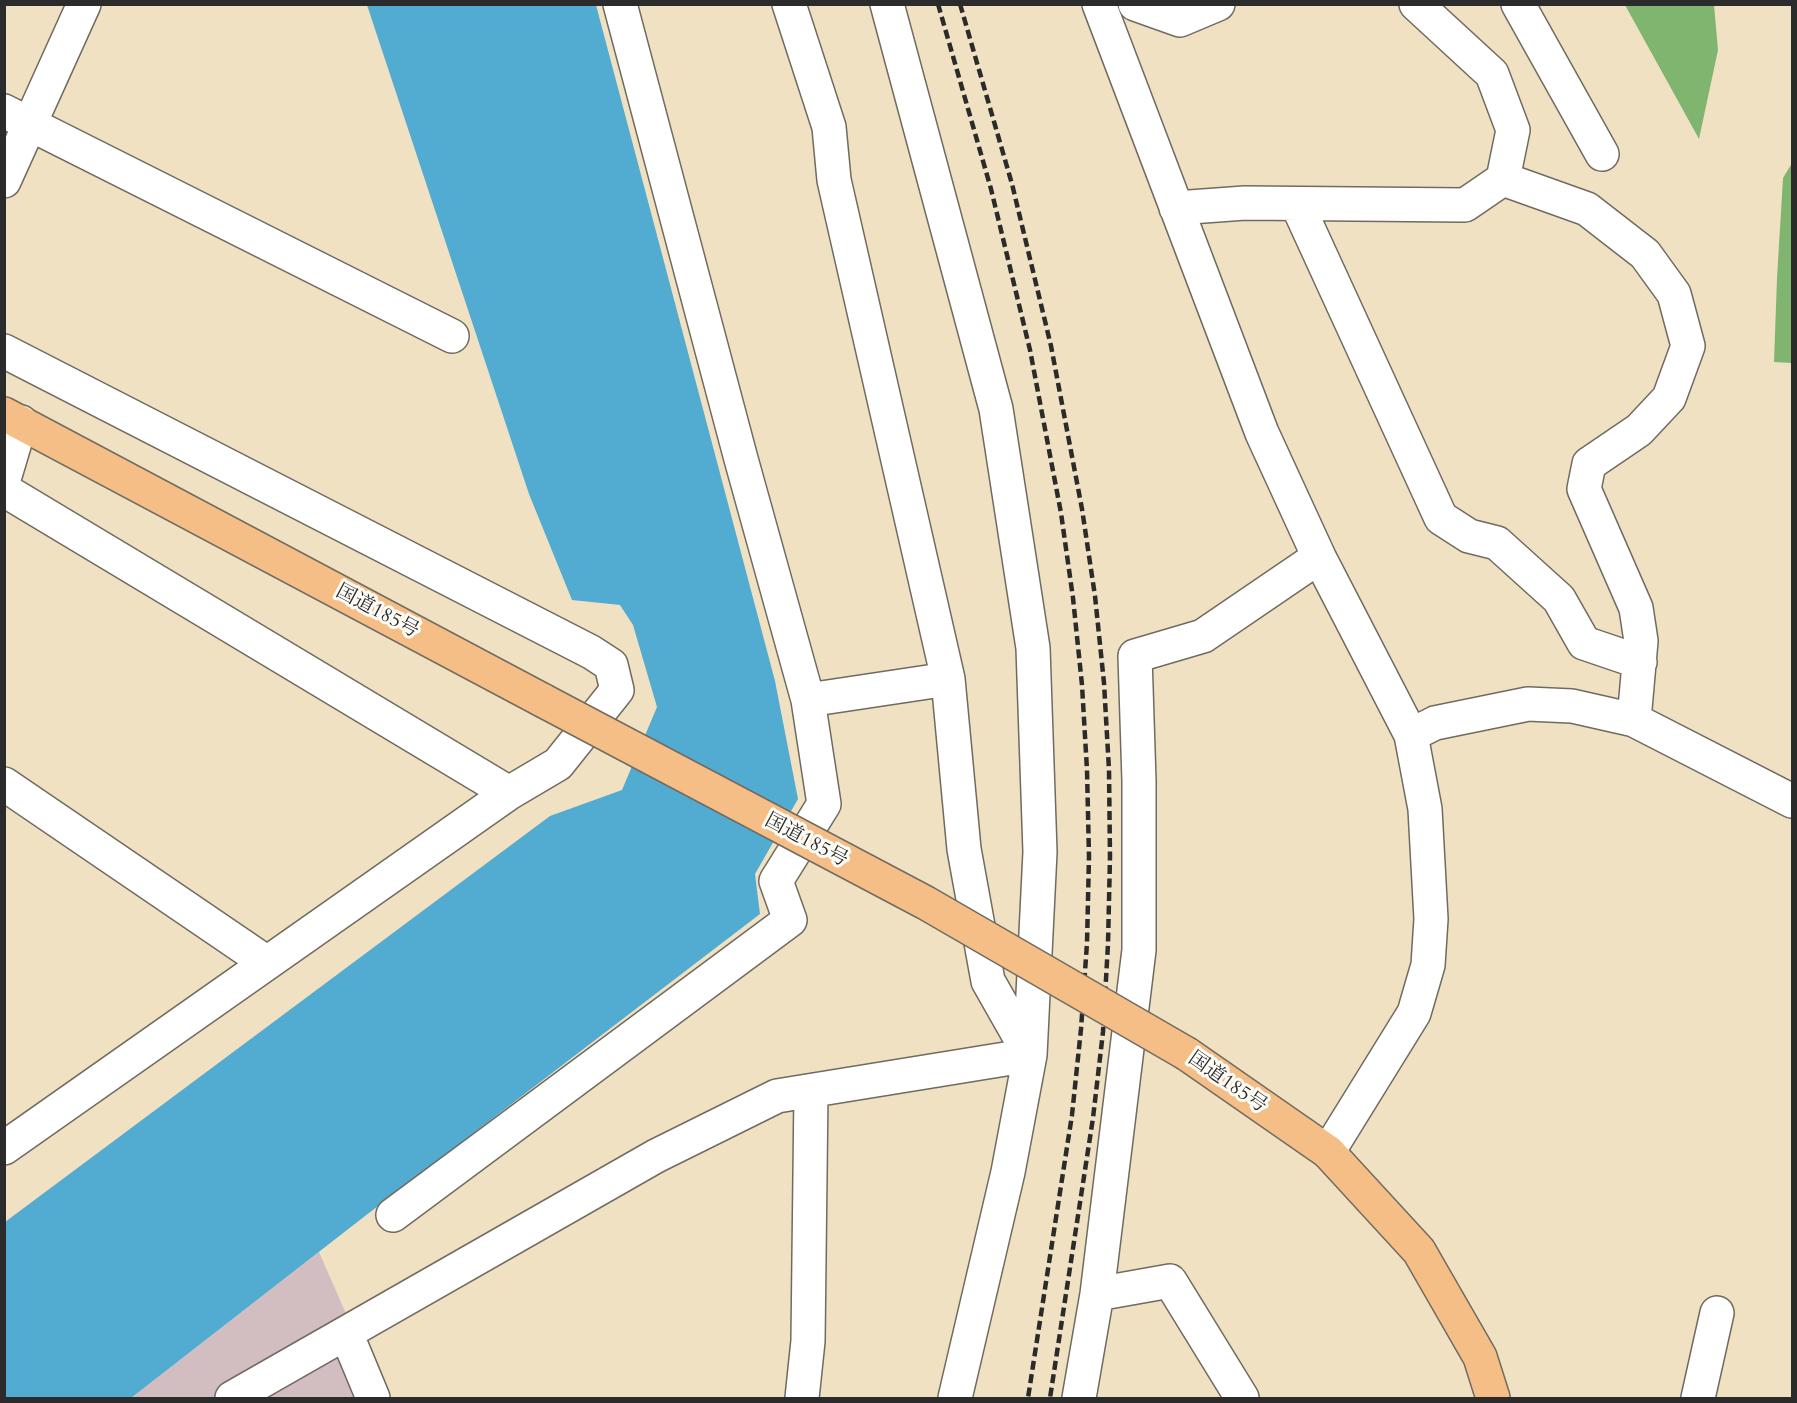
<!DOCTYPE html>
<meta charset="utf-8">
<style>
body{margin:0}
#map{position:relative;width:1797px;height:1403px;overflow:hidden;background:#f0e1c3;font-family:Cardo,serif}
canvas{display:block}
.frame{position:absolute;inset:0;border:6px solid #2b2b2b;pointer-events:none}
</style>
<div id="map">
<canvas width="1797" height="1403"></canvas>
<div class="frame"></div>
</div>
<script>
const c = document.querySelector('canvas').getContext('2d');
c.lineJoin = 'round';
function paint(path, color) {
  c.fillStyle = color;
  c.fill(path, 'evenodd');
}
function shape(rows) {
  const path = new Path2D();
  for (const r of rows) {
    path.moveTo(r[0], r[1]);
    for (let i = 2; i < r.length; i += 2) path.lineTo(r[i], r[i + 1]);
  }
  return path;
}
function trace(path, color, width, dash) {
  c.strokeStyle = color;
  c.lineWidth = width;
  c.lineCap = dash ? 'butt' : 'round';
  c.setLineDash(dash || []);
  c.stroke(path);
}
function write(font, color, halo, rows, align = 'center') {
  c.font = font + ' Cardo,"Noto Serif JP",serif';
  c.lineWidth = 6;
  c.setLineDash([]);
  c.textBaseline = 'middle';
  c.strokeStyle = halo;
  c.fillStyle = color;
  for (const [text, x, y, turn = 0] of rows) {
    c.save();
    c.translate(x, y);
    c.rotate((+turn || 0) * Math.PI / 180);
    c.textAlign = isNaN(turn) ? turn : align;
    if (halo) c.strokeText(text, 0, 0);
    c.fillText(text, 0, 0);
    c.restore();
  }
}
paint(shape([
 [319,1252,383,1398,131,1398]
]), '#d2bec1');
paint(shape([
 [1625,5,1714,5,1718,50,1699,139],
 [1792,163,1792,363,1774,362,1777,278,1783,178]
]), '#80b570');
paint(shape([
 [367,5,596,5,775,681,798,799,755,874,760,914,365,1216,131,1398,5,1398,5,1222,550,816,622,790,657,707,633,625,620,605,572,600,529,494]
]), '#52abd0');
const minor = shape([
 [887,4,996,409,1033,648,1040,852,1030,1055,1008,1172,955,1398],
 [1099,4,1262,433,1319,557,1411,735,1425,809,1431,919,1428,965,1414,1013,1328,1152],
 [1135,4,1180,20,1218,4],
 [1518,4,1602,154],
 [4,111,452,336],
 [1503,179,1587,209,1645,254,1674,294,1688,346,1669,398,1639,430,1589,464,1584,489,1636,608,1641,641,1634,720],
 [4,181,84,4],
 [1297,204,1441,518,1469,536,1497,543,1559,599,1584,643,1640,662],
 [1176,208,1245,203,1465,205,1503,179,1513,130,1492,74,1416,4],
 [4,351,591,652,611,665,617,690,558,764,509,793,4,1148],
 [4,479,21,422],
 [4,490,509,793],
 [808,700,948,679],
 [1411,735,1435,723,1528,704,1572,706,1634,720,1792,801],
 [4,784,267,963],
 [393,1215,790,920,776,881,824,804,808,700,741,459,620,4],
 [1097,1294,1170,1281,1242,1398],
 [346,1333,373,1398],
 [232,1398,656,1156,777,1096,1030,1055,988,981,964,849,948,679,834,180,829,127,789,4],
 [802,1398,808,1341,811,1091],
 [1079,1398,1097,1294,1139,950,1139,781,1135,656,1203,636,1319,557],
 [1698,1398,1717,1313]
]);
const highway = shape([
 [4,414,544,701],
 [1187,1054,1328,1152,1419,1251,1480,1357,1493,1398]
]);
trace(minor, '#706b60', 36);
trace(highway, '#706b60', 36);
trace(minor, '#fff', 33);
trace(highway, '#f6be87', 33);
trace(shape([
 [938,4,991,189,1030,350,1061,513,1073,598,1082,685,1087,770,1089,857,1087,943,1081,1029,1072,1115,1028,1398],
 [960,4,1012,184,1051,346,1082,509,1095,596,1104,683,1109,770,1110,857,1108,944,1103,1032,1093,1118,1050,1398]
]), '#2b2b2b', 4.5, [9, 4.5]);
const highwayBridge = shape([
 [544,701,926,903,1187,1054]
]);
trace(highwayBridge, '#706b60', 36, []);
trace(highwayBridge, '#f6be87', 33);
write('20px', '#2b2b2b', '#fdfcf7', [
 ["国道185号",377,612,28],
 ["国道185号",806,841,28],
 ["国道185号",1227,1083,35]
]);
</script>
